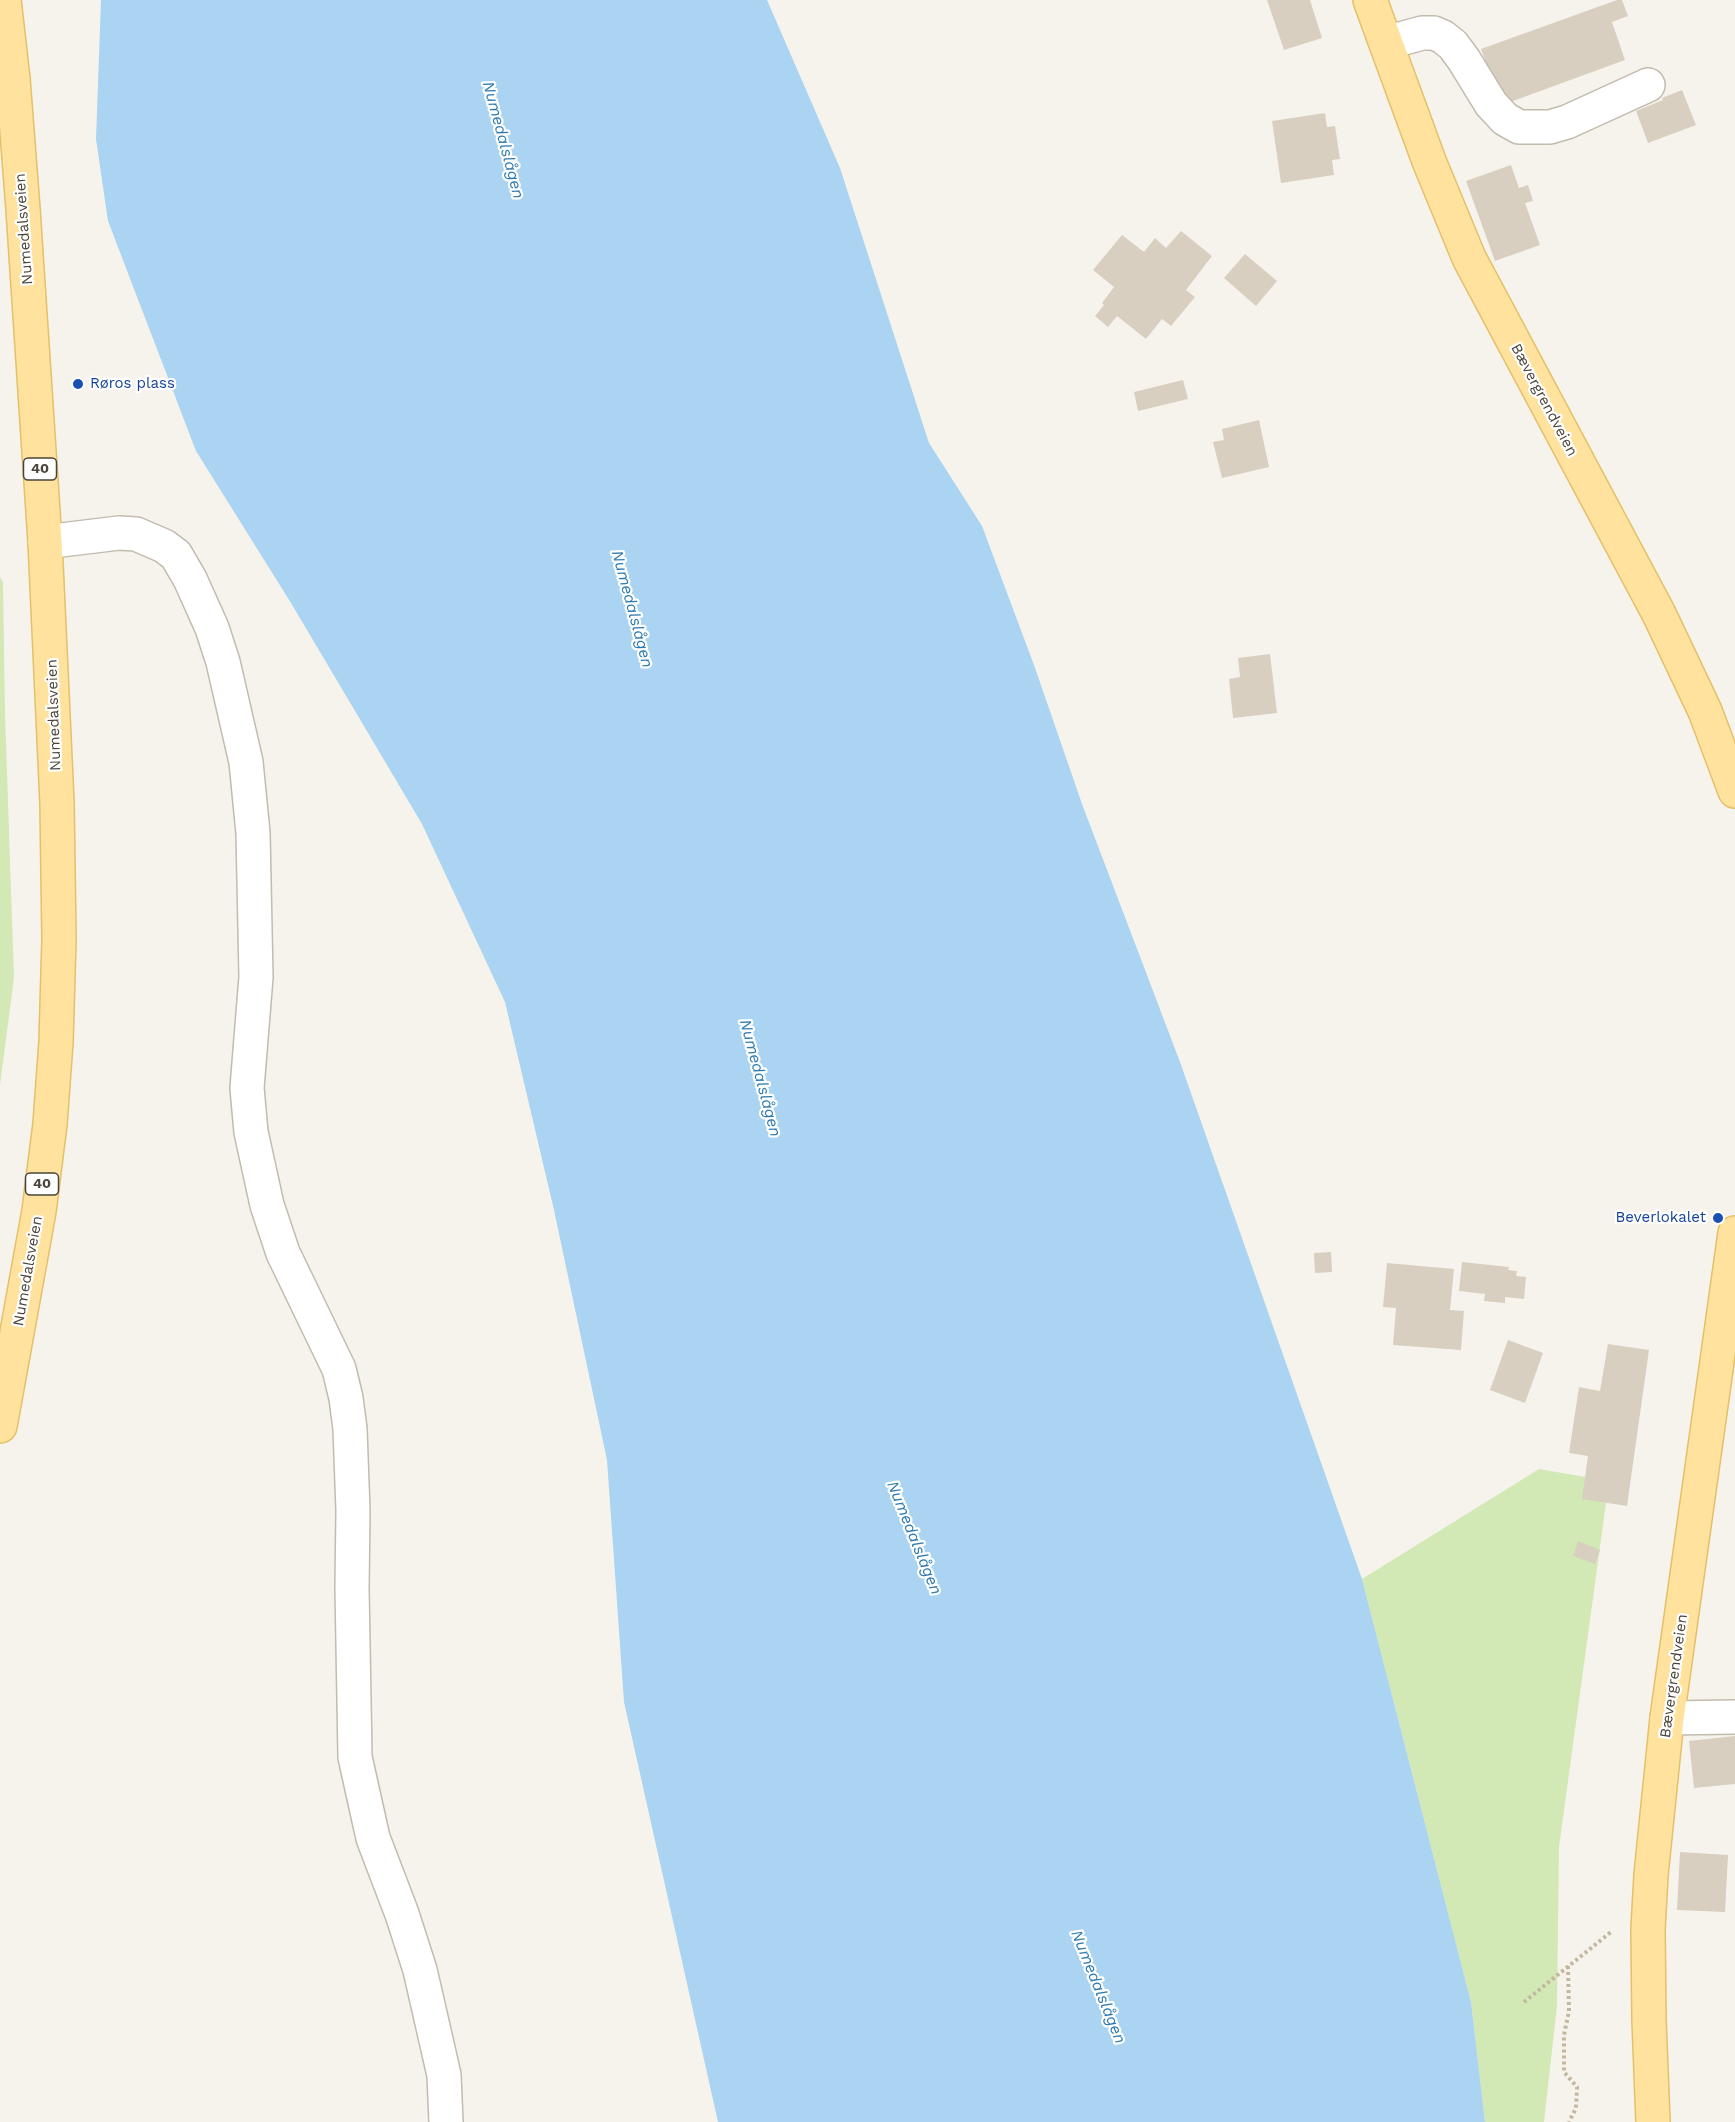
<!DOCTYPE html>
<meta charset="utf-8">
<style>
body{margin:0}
canvas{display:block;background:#f6f3ec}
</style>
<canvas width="1735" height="2122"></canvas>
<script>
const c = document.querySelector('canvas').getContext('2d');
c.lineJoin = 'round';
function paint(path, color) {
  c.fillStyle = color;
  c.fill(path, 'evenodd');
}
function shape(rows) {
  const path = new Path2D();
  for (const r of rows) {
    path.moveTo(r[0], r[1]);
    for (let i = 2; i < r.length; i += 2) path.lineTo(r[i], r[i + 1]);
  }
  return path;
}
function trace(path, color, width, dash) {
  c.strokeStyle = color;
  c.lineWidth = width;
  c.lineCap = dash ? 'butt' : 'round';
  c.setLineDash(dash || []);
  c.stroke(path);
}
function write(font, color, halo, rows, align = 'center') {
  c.font = font + ' "Work Sans",sans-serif';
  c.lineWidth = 4.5;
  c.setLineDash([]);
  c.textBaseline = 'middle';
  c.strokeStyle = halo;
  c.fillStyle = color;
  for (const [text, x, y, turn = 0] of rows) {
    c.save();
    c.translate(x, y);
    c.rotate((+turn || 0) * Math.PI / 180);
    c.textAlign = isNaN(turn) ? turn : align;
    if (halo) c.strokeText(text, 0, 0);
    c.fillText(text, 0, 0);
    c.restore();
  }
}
paint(shape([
 [0,577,3,582,5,713,14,978,0,1085],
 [1539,1469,1609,1481,1559,1847,1557,2006,1544,2122,1485,2122,1471,2002,1362,1579]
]), '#d2e9b5');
paint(shape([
 [101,0,767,0,840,168,929,443,982,526,1034,665,1082,804,1180,1062,1362,1579,1471,2002,1485,2122,718,2122,624,1702,607,1460,554,1210,505,1002,422,824,291,603,196,451,108,221,96,139]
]), '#aad4f1');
paint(shape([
 [1267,0,1310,0,1322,38,1284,50],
 [1617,0,1622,0,1628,16,1612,22,1625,60,1502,105,1481,49],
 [1682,90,1696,125,1648,143,1636,111,1663,100,1662,98],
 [1325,113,1327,127,1335,126,1340,159,1332,160,1334,175,1281,183,1272,121],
 [1511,165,1519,188,1528,185,1533,201,1525,203,1540,245,1495,261,1466,181],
 [1181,231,1212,256,1186,290,1195,297,1171,326,1162,319,1146,339,1117,316,1108,327,1095,316,1104,305,1102,303,1114,287,1093,270,1122,235,1144,252,1155,238,1166,248],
 [1245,254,1277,281,1256,306,1224,278],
 [1183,380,1188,399,1138,411,1134,392],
 [1259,420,1269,467,1222,478,1213,442,1224,440,1222,429],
 [1270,654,1277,713,1233,718,1229,679,1240,677,1238,658],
 [1331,1252,1332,1272,1315,1273,1314,1253],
 [1462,1262,1509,1267,1508,1270,1517,1271,1516,1276,1526,1277,1524,1299,1505,1297,1505,1303,1484,1301,1485,1294,1459,1291],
 [1387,1263,1454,1269,1450,1310,1464,1311,1461,1350,1393,1345,1396,1308,1383,1307],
 [1508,1340,1543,1353,1525,1403,1490,1390],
 [1608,1344,1649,1350,1627,1506,1582,1499,1588,1456,1569,1453,1579,1387,1600,1391],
 [1578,1541,1600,1550,1595,1564,1573,1556],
 [1735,1736,1735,1784,1694,1788,1689,1741],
 [1680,1852,1728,1855,1725,1912,1677,1910]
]), '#d8cfc1');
const minor = shape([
 [1386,43,1422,33,1434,33,1443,37,1453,45,1464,60,1491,104,1505,119,1519,127,1550,127,1567,122,1648,85],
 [45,542,119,533,136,534,164,546,176,555,190,579,212,628,223,662,246,762,253,833,256,977,247,1088,251,1132,267,1205,283,1253,339,1369,346,1398,350,1429,353,1511,352,1588,355,1757,373,1838,402,1914,420,1970,444,2075,446,2122],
 [1667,1718,1735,1717]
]);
const major = shape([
 [1370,0,1429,161,1469,258,1659,614,1705,711,1735,791],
 [0,1426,39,1211,50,1124,56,1042,59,939,57,803,45,542,23,209,13,79,4,0],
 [1653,2122,1649,2020,1648,1929,1651,1875,1667,1718,1735,1233]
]);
trace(minor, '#c2bbae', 36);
trace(major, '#e5c06b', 36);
trace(shape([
 [1568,1966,1569,2011,1564,2035,1564,2072,1577,2087,1576,2108,1569,2122],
 [1524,2002,1611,1932]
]), '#c4b79f', 4, [3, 3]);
trace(minor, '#fff', 33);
trace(major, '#fee29d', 33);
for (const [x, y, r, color] of [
 [78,384,6,"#1a4fb4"],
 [1718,1218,6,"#1a4fb4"]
]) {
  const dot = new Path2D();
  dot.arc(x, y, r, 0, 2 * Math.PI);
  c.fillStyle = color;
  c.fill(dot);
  trace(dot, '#fff', 2);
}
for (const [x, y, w] of [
 [40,469,33],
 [42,1184,33]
]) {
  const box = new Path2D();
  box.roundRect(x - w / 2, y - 11, w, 22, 4.5);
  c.fillStyle = '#fff';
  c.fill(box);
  trace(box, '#4b4439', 1.5);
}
write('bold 14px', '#4b4439', null, [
 ["40",40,469],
 ["40",42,1184]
]);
write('15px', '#4b4439', '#fff', [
 ["Numedalsveien",24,229,-94],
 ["Bævergrendveien",1544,400,62],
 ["Numedalsveien",54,715,-92],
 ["Numedalsveien",28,1271,-80],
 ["Bævergrendveien",1674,1676,-82]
]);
write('15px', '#164399', '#fff', [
 ["Røros plass",90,384],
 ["Beverlokalet",1706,1218,"right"]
], 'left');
write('italic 16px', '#2e7ab0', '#fff', [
 ["Numedalslågen",503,140,75],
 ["Numedalslågen",632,609,75],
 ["Numedalslågen",760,1078,75],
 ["Numedalslågen",914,1538,68],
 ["Numedalslågen",1098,1987,68]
]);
</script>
